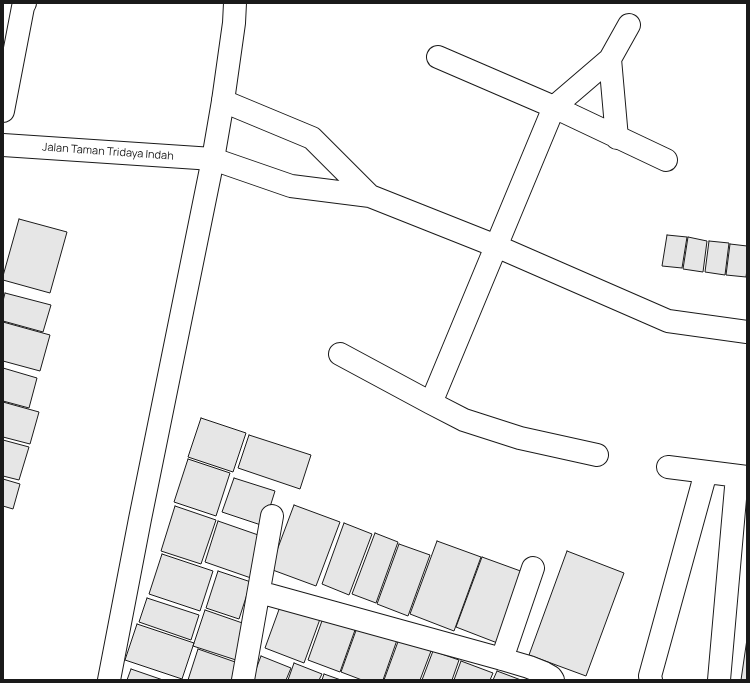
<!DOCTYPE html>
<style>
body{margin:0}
#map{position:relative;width:750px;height:683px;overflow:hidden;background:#fff;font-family:Manrope,sans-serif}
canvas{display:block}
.frame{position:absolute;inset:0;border:4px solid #1a1a1a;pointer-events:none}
</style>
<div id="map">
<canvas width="750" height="683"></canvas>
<div class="frame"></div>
</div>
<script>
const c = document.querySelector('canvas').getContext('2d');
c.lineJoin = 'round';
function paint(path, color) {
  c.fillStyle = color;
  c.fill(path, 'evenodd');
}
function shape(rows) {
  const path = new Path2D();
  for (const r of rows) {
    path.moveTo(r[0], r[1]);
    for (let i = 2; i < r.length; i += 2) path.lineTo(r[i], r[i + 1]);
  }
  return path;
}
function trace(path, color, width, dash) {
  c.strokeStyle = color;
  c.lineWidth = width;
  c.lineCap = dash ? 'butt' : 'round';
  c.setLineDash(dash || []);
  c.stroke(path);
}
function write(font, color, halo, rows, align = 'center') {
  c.font = font + ' Manrope,sans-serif';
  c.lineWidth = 3;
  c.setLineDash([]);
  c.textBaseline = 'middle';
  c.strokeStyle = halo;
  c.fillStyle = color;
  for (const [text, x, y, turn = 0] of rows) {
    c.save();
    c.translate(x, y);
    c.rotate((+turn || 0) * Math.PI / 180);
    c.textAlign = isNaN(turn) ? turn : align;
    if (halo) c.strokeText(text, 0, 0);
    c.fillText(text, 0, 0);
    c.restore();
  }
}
const building = shape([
 [19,219,67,232,50,293,3,280,3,276,19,219],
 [667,235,687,237,682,268,662,266,667,235],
 [688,237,707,241,703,272,683,269,688,237],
 [709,241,729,243,725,275,705,272,709,241],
 [730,244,747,246,747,269,746,277,726,275,730,244],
 [5,293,51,305,43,332,3,321,3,301,5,293],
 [3,322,50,335,40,371,3,361,3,322],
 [3,368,37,378,29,408,3,401,3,368],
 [3,402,39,412,30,444,3,437,3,402],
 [201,418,246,433,233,472,188,457,201,418],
 [249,435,311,455,300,489,238,468,249,435],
 [3,440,29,447,19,480,3,476,3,440],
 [188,459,230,473,216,516,174,502,188,459],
 [234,478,275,491,264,526,222,512,234,478],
 [3,479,20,484,13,509,3,506,3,479],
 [294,505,340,522,316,586,270,569,294,505],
 [175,506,216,520,201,564,161,551,175,506],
 [218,521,264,537,251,578,205,562,218,521],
 [344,523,372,534,349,595,322,584,344,523],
 [375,533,398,542,376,603,352,594,375,533],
 [437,541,481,557,454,631,410,614,437,541],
 [399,544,430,555,408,616,377,604,399,544],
 [567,551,624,573,586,676,529,655,567,551],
 [162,554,213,571,200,611,149,594,162,554],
 [482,557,526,573,500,644,456,627,482,557],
 [218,571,251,582,239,619,206,608,218,571],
 [147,598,199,615,191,640,139,622,147,598],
 [281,604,320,619,304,663,265,648,281,604],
 [205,610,251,626,239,661,193,646,205,610],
 [323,618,355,630,340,672,308,660,323,618],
 [137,624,194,643,182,679,125,660,137,624],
 [358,625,397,640,383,680,362,680,341,672,358,625],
 [399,639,431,651,420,680,384,680,399,639],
 [747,639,747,680,741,680,747,639],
 [198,649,238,663,233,680,188,680,198,649],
 [433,651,459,660,452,680,422,680,433,651],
 [261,656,291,668,286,680,252,680,261,656],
 [461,661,493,673,490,680,454,680,461,661],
 [294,663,322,674,319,680,288,680,294,663],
 [131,669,163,680,127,680,131,669],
 [497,671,521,680,493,680,497,671],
 [324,674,341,680,322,680,324,674]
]);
paint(building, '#e6e6e6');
trace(building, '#1a1a1a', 1);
const minor = shape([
 [438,57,554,107,666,160],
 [223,101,312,138,370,196],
 [3,111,23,7,25,3],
 [617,138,610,59,629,25],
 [3,145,213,159,291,186,370,196,496,246,668,321,747,332],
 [340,354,431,403,464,420,520,438,597,455],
 [431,403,554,107,610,59],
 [668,467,747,477],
 [259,592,502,659,529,667,544,673,551,677,553,680],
 [502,659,533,568],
 [243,680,272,516],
 [651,680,650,676,706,472],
 [719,680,737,476]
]);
const tertiary = shape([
 [109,680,140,519,213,159,223,101,234,23,235,3]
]);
trace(minor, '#1a1a1a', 24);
trace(tertiary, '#1a1a1a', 24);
trace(minor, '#fff', 22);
trace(tertiary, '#fff', 22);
write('11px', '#1a1a1a', '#fff', [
 ["Jalan Taman Tridaya Indah",108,152,4]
]);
</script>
